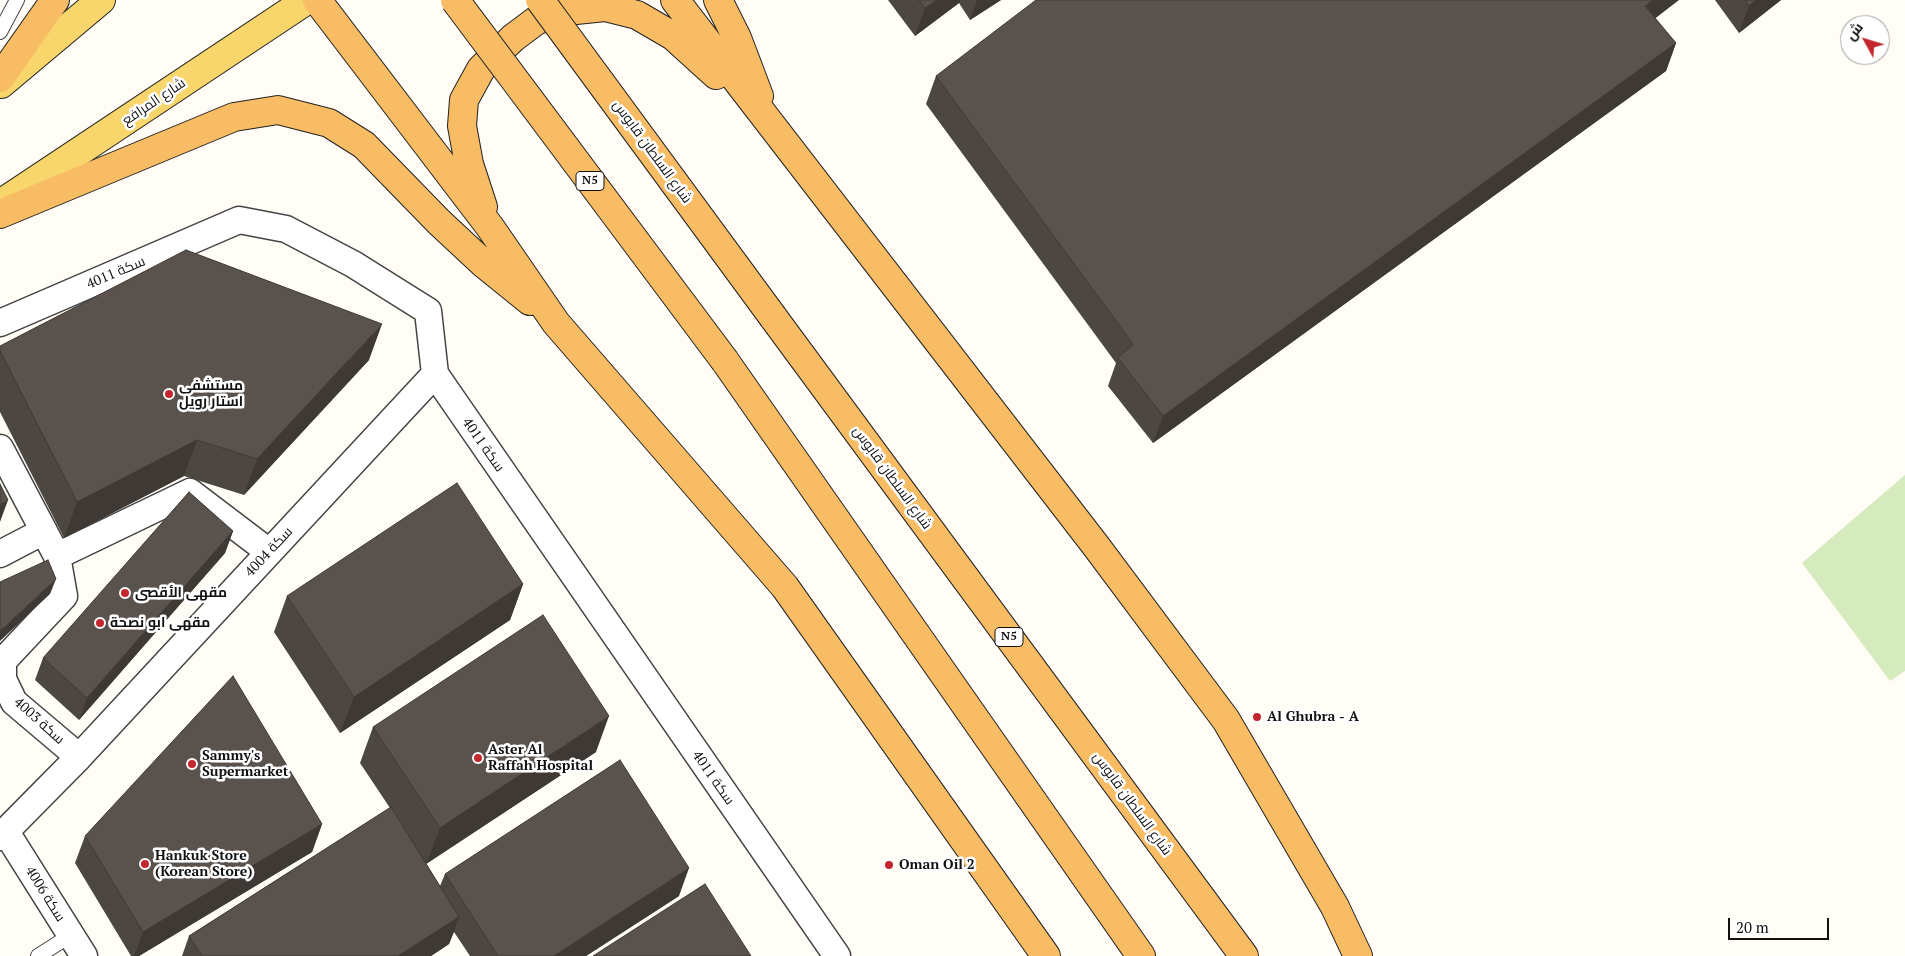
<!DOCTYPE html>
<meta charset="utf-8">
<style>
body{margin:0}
#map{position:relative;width:1905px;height:956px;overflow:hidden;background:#fffdf5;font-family:"PT Serif",Cairo,serif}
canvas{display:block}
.north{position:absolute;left:1840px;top:15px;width:50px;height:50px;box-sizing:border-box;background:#fff;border:1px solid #a0a0a0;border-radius:50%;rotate:309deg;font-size:14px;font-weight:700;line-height:20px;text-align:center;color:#111}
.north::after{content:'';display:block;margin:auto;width:18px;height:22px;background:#c4262e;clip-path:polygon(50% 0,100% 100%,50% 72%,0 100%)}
.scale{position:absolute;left:1728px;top:918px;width:101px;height:22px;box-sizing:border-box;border:2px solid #111;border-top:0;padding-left:6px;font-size:15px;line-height:18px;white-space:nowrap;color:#111;-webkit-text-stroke:4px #fff;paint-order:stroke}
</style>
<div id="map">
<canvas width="1905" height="956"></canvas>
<div class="north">ش</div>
<div class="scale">20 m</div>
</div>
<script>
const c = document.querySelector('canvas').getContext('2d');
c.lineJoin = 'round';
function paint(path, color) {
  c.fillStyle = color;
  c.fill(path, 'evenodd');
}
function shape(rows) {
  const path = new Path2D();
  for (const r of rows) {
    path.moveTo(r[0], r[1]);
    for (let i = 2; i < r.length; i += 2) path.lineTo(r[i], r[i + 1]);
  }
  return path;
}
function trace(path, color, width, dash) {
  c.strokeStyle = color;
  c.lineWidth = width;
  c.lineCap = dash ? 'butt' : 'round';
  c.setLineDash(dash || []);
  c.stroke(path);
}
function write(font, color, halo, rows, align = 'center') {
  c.font = font + ' "PT Serif",Cairo,serif';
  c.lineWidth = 5;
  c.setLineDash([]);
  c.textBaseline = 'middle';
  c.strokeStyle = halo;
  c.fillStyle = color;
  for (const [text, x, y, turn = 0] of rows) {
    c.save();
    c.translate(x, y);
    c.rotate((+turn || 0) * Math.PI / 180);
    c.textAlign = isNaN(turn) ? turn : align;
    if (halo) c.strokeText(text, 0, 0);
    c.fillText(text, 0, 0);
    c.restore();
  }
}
paint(shape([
 [1905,475,1905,671,1890,681,1802,563]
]), '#d5ebbd');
const service = shape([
 [0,32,17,0],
 [38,956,71,935]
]);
const minor = shape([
 [0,323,239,220,286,229,353,264,428,311,435,374,837,956],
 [0,448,57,556,64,596,3,661,3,679,14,702,79,757],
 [0,554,44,531],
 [57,556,190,492,269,552],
 [6,832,84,956],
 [0,837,79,757,435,374]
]);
const primary = shape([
 [1,84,101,0],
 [0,204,307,0]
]);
const trunk = shape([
 [317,0,490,227,556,323,785,587,1046,956],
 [675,0,1096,546,1226,720,1335,907,1358,956],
 [718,0,737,38,759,96],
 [0,78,55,0],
 [483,207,469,164,462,126,464,100,481,69,513,38,537,20,576,10,605,7,637,15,673,36,716,75],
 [0,214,234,117,278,110,329,123,364,145,439,222,483,263,530,301],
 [773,317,1244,956],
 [725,361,1141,956]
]);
trace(service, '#444', 16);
trace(minor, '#444', 29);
trace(primary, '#222', 30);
trace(trunk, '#222', 30);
trace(service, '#fff', 14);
trace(minor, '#fff', 26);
trace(primary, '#f9d66b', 28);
trace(trunk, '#f7bc64', 28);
const trunkBridge = shape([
 [455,0,725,361],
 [540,0,773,317]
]);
trace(trunkBridge, '#222', 30, []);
trace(trunkBridge, '#f7bc64', 28);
paint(shape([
 [888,0,1001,0,970,20,959,3,915,36],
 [1715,0,1781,0,1739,33],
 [1655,18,1676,43,1666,71,1153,443,1108,386,1116,363,926,104,936,76],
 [0,346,369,360,244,495,184,476,64,538,0,412],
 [233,531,225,553,79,720,35,680,43,658],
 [523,584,510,620,340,733,274,632,287,596],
 [373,727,596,752,426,864,440,886,445,874,679,896,586,956,470,956,454,932,449,944,431,956,182,956,189,936,390,808,360,763],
 [322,824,312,852,139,956,131,956,75,863,85,836]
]), '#4d4742');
paint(shape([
 [937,0,960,0,959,3,915,36,925,8],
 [977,0,1001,0,970,20],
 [1653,0,1679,0,1635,34,1645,6],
 [1756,0,1781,0,1739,33,1749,6],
 [1676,43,1666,71,1153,443,1163,416],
 [382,324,369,360,244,495,257,459],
 [197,440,184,476,64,538,77,502],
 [8,500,0,522,0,523,0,505],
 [233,531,225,553,79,720,87,698],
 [56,579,50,594,0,641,0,631],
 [523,584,510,620,340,733,354,697],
 [609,716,596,752,426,864,440,828],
 [322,824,312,852,139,956,134,956,143,932],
 [689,868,679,896,586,956,554,956],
 [459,917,449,944,431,956,398,956]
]), '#3f3936');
const building = shape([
 [919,0,937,0,925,8,919,0],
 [1036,0,1653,0,1645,6,1676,43,1163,416,1118,358,1133,344,936,76,1036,0],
 [1745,0,1756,0,1749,6,1745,0],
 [186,250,382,324,257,459,197,440,77,502,0,351,0,346,186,250],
 [457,483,523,584,354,697,287,596,457,483],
 [0,484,8,500,0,505,0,484],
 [189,492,233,531,87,698,43,658,189,492],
 [48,560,56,579,0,631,0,582,48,560],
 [543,615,609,716,440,828,373,727,543,615],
 [233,676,322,824,143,932,85,836,233,676],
 [620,760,689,868,554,956,498,956,445,874,620,760],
 [391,807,459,917,398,956,202,956,189,936,391,807],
 [705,884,751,956,593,956,705,884]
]);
paint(building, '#5a524d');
trace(building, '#3f3936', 1);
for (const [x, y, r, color] of [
 [169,394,5,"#c4262e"],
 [125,593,5,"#c4262e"],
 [100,623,5,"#c4262e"],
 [1257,717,5,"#c4262e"],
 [478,758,5,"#c4262e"],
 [192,764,5,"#c4262e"],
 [145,864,5,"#c4262e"],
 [889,865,5,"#c4262e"]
]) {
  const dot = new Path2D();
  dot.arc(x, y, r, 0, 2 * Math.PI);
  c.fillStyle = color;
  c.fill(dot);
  trace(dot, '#fff', 2);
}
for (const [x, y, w] of [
 [590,181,28],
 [1009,637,28]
]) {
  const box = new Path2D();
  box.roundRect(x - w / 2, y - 9.5, w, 19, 4);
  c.fillStyle = '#fff';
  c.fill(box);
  trace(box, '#111', 1);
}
write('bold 12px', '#111', null, [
 ["N5",590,181],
 ["N5",1009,637]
]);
write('14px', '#111', '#fff', [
 ["شارع المرافع",154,102,-34],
 ["شارع السلطان قابوس",652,152,54],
 ["سكة 4011",116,273,-23],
 ["سكة 4011",483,445,55],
 ["شارع السلطان قابوس",892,478,54],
 ["سكة 4004",269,552,-47],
 ["سكة 4003",39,721,42],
 ["سكة 4011",713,778,55],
 ["شارع السلطان قابوس",1132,804,54],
 ["سكة 4006",45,894,58]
]);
write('bold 14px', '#111', '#fff', [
 ["مستشفى",179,386],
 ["استار رويل",179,402],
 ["مقهى الأقصى",135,593],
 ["مقهى ابو نصحة",110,623],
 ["Al Ghubra - A",1267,717],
 ["Aster Al",488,750],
 ["Raffah Hospital",488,766],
 ["Sammy's",202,756],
 ["Supermarket",202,772],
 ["Hankuk Store",155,856],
 ["(Korean Store)",155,872],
 ["Oman Oil 2",899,865]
], 'left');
</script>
